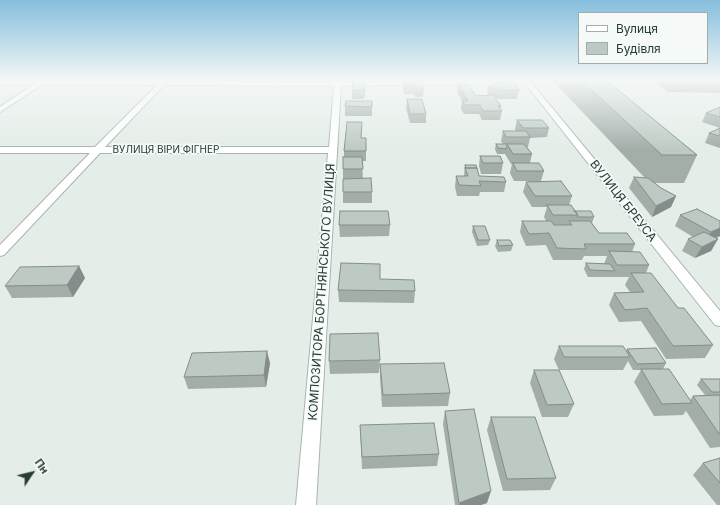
<!DOCTYPE html>
<meta charset="utf-8">
<style>
body{margin:0}
#map{position:relative;width:720px;height:505px;overflow:hidden;background:#e5ede8;font-family:Inter,sans-serif}
canvas{display:block}
.legend{position:absolute;left:578px;top:12px;width:130px;height:52px;box-sizing:border-box;background:#f5f9f7;border:1px solid #a2aea9;margin:0;padding:5px 7px;list-style:none;font-size:12px;color:#253d33}
.legend li{display:flex;align-items:center;gap:8px;height:20px}
.legend b{width:20px;border:1px solid #a2aea9}
.north{position:absolute;left:12px;top:453px;width:40px;height:40px;-webkit-text-stroke:3px #f5f9f7;paint-order:stroke;rotate:55deg;font-size:11px;font-weight:700;line-height:16px;text-align:center;color:#253d33}
.north::after{content:'';display:block;margin:auto;width:14px;height:18px;background:#253d33;clip-path:polygon(50% 0,100% 100%,50% 72%,0 100%)}
</style>
<div id="map">
<canvas width="720" height="505"></canvas>
<ul class="legend">
<li><b style="height:5px;background:#fff"></b>Вулиця</li>
<li><b style="height:11px;background:#bdcac4"></b>Будівля</li>
</ul>
<div class="north">Пн</div>
</div>
<script>
const c = document.querySelector('canvas').getContext('2d');
c.lineJoin = 'round';
function shape(rows) {
  const path = new Path2D();
  for (const r of rows) {
    path.moveTo(r[0], r[1]);
    for (let i = 2; i < r.length; i += 2) path.lineTo(r[i], r[i + 1]);
  }
  return path;
}
function trace(path, color, width, dash) {
  c.strokeStyle = color;
  c.lineWidth = width;
  c.lineCap = dash ? 'butt' : 'round';
  c.setLineDash(dash || []);
  c.stroke(path);
}
function paint(path, color) {
  c.fillStyle = color;
  c.fill(path, 'evenodd');
}
function write(font, color, halo, rows, align = 'center') {
  c.font = font + ' Inter,sans-serif';
  c.lineWidth = 3.5;
  c.setLineDash([]);
  c.textBaseline = 'middle';
  c.strokeStyle = halo;
  c.fillStyle = color;
  for (const [text, x, y, turn = 0] of rows) {
    c.save();
    c.translate(x, y);
    c.rotate((+turn || 0) * Math.PI / 180);
    c.textAlign = isNaN(turn) ? turn : align;
    if (halo) c.strokeText(text, 0, 0);
    c.fillText(text, 0, 0);
    c.restore();
  }
}
const minor = shape([
 [0,80,168,80,168,81,335,82,335,80,341,80,341,82,529,80,720,311,720,326,715,325,525,83,341,86,316,505,296,505,328,153,100,153,4,255,0,256,0,245,90,153,0,153,0,147,95,147,157,85,43,84,0,112,0,107,34,84,0,84,0,80],
 [164,85,334,86,329,147,105,147,164,85]
]);
trace(minor, '#a8b5ae', 2);
paint(minor, '#fff');
paint(shape([
 [403,80,424,88,423,97,415,97,414,94,404,94,403,89],
 [552,80,606,80,697,155,684,183,655,183,661,188,676,196,671,207,652,217,629,188,634,177,645,178],
 [659,80,720,80,720,93,668,92,657,84],
 [493,83,519,90,517,99,497,99,496,97,494,97,501,106,500,109,502,111,500,120,482,120,479,114,464,114,461,109,462,101,457,92,458,84,476,96,487,96,487,95,488,86,492,86],
 [352,90,365,90,364,99,352,99],
 [407,99,426,114,426,123,410,123,406,108],
 [372,101,372,116,345,116,345,106],
 [720,107,720,148,705,143,709,133,720,128,702,122,706,113],
 [517,120,549,128,547,137,530,138,528,147,527,147,532,154,530,163,544,171,541,181,572,196,569,205,574,211,594,217,592,223,599,233,635,244,632,252,649,265,646,273,713,345,705,358,666,359,641,321,619,322,609,305,614,293,630,292,625,285,629,277,588,277,584,269,586,263,604,264,607,256,584,256,582,260,553,260,546,245,526,246,520,232,522,221,546,221,544,217,547,207,532,207,523,192,526,182,529,181,514,181,510,173,512,164,511,164,505,154,497,154,495,149,496,144,503,144,501,141,503,131,516,131,515,129],
 [362,138,366,138,366,161,362,161,363,179,372,192,372,203,343,203,343,169,344,157,344,151],
 [480,156,503,163,501,174,481,174,479,166],
 [465,165,477,168,477,169,479,176,506,182,504,192,480,192,479,196,457,196,455,187,456,176,464,176],
 [680,215,720,221,720,236,716,238,718,239,711,251,695,258,682,251,688,239,693,237,675,226],
 [339,225,390,225,389,236,340,237],
 [473,226,490,240,488,245,477,246,472,232],
 [497,240,513,245,511,251,498,252,495,246],
 [79,266,85,278,73,297,12,298,5,286],
 [380,279,415,291,414,303,339,302,338,290],
 [559,346,626,351,627,349,666,363,663,369,690,400,693,396,705,395,697,385,701,379,720,379,720,447,710,448,686,411,683,415,654,416,634,382,641,370,633,370,628,361,623,370,559,370,554,359],
 [380,360,379,373,330,374,329,361],
 [270,363,266,387,188,389,184,377],
 [380,364,450,393,448,406,382,407,380,377],
 [534,370,574,404,568,417,542,417,530,383],
 [445,411,487,503,481,505,455,505,443,424],
 [491,417,556,478,550,490,503,491,487,430],
 [360,425,439,454,437,466,362,469],
 [720,458,720,505,717,505,693,475,703,463]
]), '#a3aea9');
paint(shape([
 [365,82,365,90,364,99,364,90],
 [676,196,671,207,652,217,656,206],
 [720,228,720,236,705,243,711,232],
 [718,239,711,251,695,258,702,247],
 [79,266,85,278,73,297,67,285],
 [267,351,270,363,266,387,264,375],
 [491,491,487,503,481,505,459,505,459,503]
]), '#848d89');
const building = shape([
 [403,80,421,80,424,88,416,88,415,85,404,85,403,80],
 [581,80,606,80,697,155,662,155,581,80],
 [665,80,720,80,720,84,671,84,665,80],
 [353,81,365,82,364,90,352,90,353,81],
 [510,82,515,83,519,90,499,90,497,88,489,88,488,86,495,86,493,83,510,82],
 [458,84,468,84,476,96,493,95,501,106,498,106,502,111,483,111,480,105,465,105,462,101,468,101,458,84],
 [407,99,422,99,426,114,410,114,407,99],
 [346,101,372,101,372,107,345,106,346,101],
 [720,107,720,117,706,113,720,107],
 [517,120,542,120,549,128,523,128,517,120],
 [347,122,362,122,361,138,366,138,366,151,344,151,347,122],
 [720,128,720,136,709,133,720,128],
 [503,131,526,131,530,137,506,137,503,131],
 [496,144,507,144,506,149,498,148,496,144],
 [507,144,524,144,532,154,513,154,507,144],
 [480,156,500,156,503,163,483,163,480,156],
 [343,157,362,157,363,169,343,169,343,157],
 [513,163,539,163,544,171,517,171,513,163],
 [465,165,476,165,477,168,466,168,465,165],
 [465,168,477,168,479,176,504,177,506,182,479,181,481,186,459,185,456,176,468,176,465,168],
 [634,177,648,178,661,188,676,196,656,206,634,177],
 [371,178,372,192,343,192,343,179,371,178],
 [561,181,572,196,535,196,526,182,561,181],
 [547,205,571,205,578,215,553,215,547,205],
 [697,209,720,221,720,228,711,232,680,215,697,209],
 [340,211,388,211,390,225,339,225,340,211],
 [574,211,591,211,594,217,577,217,578,215,574,211],
 [522,221,551,221,554,225,572,225,569,221,590,221,599,233,627,233,635,244,584,244,586,249,557,248,549,233,529,234,522,221],
 [473,226,485,226,490,240,478,240,473,226],
 [704,232,718,239,702,247,688,239,704,232],
 [497,240,510,240,513,245,499,246,497,240],
 [609,251,640,252,649,265,617,265,609,251],
 [341,263,380,264,380,279,414,280,415,291,338,290,341,263],
 [586,263,610,264,615,271,590,270,586,263],
 [79,266,67,285,5,286,20,267,79,266],
 [631,273,651,273,678,308,684,308,713,345,673,346,647,308,625,310,614,293,644,292,631,273],
 [378,333,380,360,329,361,330,334,378,333],
 [559,346,623,346,630,357,564,357,559,346],
 [656,348,666,363,637,364,627,349,656,348],
 [267,351,264,375,184,377,192,353,267,351],
 [444,363,450,393,383,395,380,364,444,363],
 [641,369,669,369,692,403,662,404,641,369],
 [534,370,559,370,574,404,547,405,534,370],
 [701,379,720,379,720,392,712,392,701,379],
 [720,395,720,435,693,396,720,395],
 [474,409,491,491,459,503,445,411,474,409],
 [491,417,535,417,556,478,507,479,491,417],
 [434,423,439,454,362,457,360,425,434,423],
 [720,458,720,483,703,463,720,458]
]);
paint(building, '#bdcac4');
trace(building, '#848d89', 1);
const sky = c.createLinearGradient(0, 0, 0, 150);
sky.addColorStop(0, '#85bedd');
sky.addColorStop(0.53, '#f3f7f5');
sky.addColorStop(1, '#f3f7f500');
c.fillStyle = sky;
c.fillRect(0, 0, 720, 150);
write('10px', '#253d33', '#f5f9f7', [
 ["ВУЛИЦЯ ВІРИ ФІГНЕР",166,150]
]);
write('12px', '#253d33', '#f5f9f7', [
 ["ВУЛИЦЯ БРЕУСА",623,201,52],
 ["КОМПОЗИТОРА БОРТНЯНСЬКОГО ВУЛИЦЯ",322,292,-86]
]);
</script>
